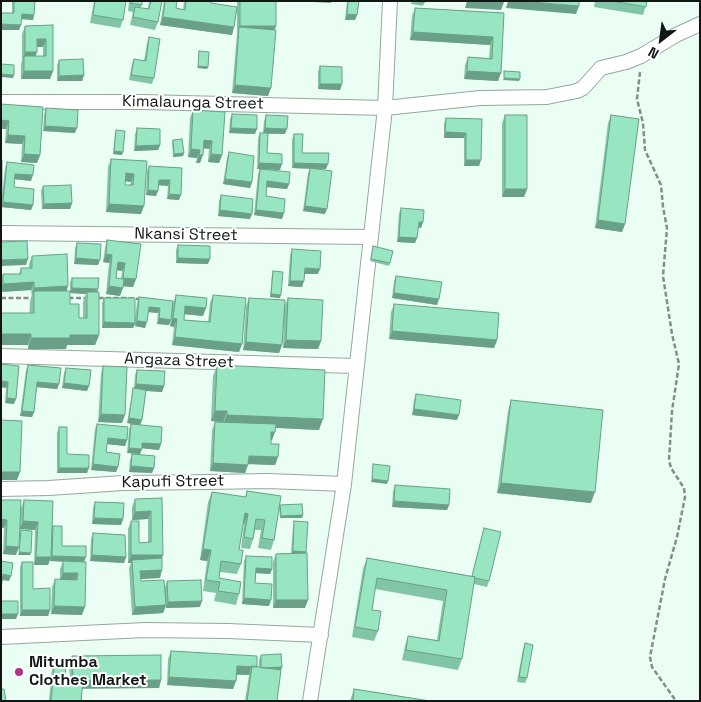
<!DOCTYPE html>
<style>
body{margin:0}
#map{position:relative;width:701px;height:702px;overflow:hidden;background:#ebfef4;font-family:"Space Grotesk",sans-serif}
canvas{display:block}
.frame{position:absolute;inset:0;border:2px solid #111714;pointer-events:none}
.north{position:absolute;left:636px;top:15px;width:50px;height:50px;-webkit-text-stroke:4px #fff;paint-order:stroke;rotate:210deg;font-size:14px;font-weight:700;line-height:20px;text-align:center;color:#111714}
.north::after{content:'';display:block;margin:auto;width:18px;height:22px;background:#111714;clip-path:polygon(50% 0,100% 100%,50% 72%,0 100%)}
</style>
<div id="map">
<canvas width="701" height="702"></canvas>
<div class="frame"></div>
<div class="north">N</div>
</div>
<script>
const c = document.querySelector('canvas').getContext('2d');
c.lineJoin = 'round';
function shape(rows) {
  const path = new Path2D();
  for (const r of rows) {
    path.moveTo(r[0], r[1]);
    for (let i = 2; i < r.length; i += 2) path.lineTo(r[i], r[i + 1]);
  }
  return path;
}
function trace(path, color, width, dash) {
  c.strokeStyle = color;
  c.lineWidth = width;
  c.lineCap = dash ? 'butt' : 'round';
  c.setLineDash(dash || []);
  c.stroke(path);
}
function paint(path, color) {
  c.fillStyle = color;
  c.fill(path, 'evenodd');
}
function write(font, color, halo, rows, align = 'center') {
  c.font = font + ' "Space Grotesk",sans-serif';
  c.lineWidth = 4;
  c.setLineDash([]);
  c.textBaseline = 'middle';
  c.strokeStyle = halo;
  c.fillStyle = color;
  for (const [text, x, y, turn = 0] of rows) {
    c.save();
    c.translate(x, y);
    c.rotate((+turn || 0) * Math.PI / 180);
    c.textAlign = isNaN(turn) ? turn : align;
    if (halo) c.strokeText(text, 0, 0);
    c.fillText(text, 0, 0);
    c.restore();
  }
}
const minor = shape([
 [1,102,143,102,385,108,480,98,547,97,577,91,583,88,601,68,626,62,641,56,676,35,700,24],
 [1,233,370,237],
 [1,356,356,366],
 [1,489,49,488,123,483,209,482,268,481,344,484],
 [1,637,145,630,228,631,321,635],
 [310,701,344,484,385,108,390,1]
]);
trace(minor, '#95a79e', 16);
trace(shape([
 [640,72,637,99,643,123,645,150,661,185,663,207,667,228,663,276,672,334,679,364,672,411,669,460,671,468,684,488,685,497,677,537,665,579,650,657,652,667,676,701],
 [1,298,126,298,163,301]
]), '#828f88', 2.5, [5, 2.5]);
trace(minor, '#fff', 14);
paint(shape([
 [12,1,35,1,34,15,33,20,21,19,19,30,12,13],
 [94,1,126,1,123,20,120,28,90,23],
 [129,1,142,1,141,8,148,9,149,1,162,1,158,22,155,30,130,25,133,12,128,11],
 [164,1,177,1,176,8,183,10,184,1,211,1,211,3,237,7,237,1,276,1,276,26,274,30,268,96,232,93,237,34,237,11,232,35,160,25],
 [347,1,359,1,357,15,355,20,345,20],
 [412,1,425,1,423,6,411,4],
 [595,1,647,1,643,15,594,7],
 [415,8,504,13,498,81,464,79,465,65,468,57,489,58,490,45,410,40,412,16],
 [53,25,53,71,50,79,21,79,21,64,22,60,22,34,25,26],
 [37,47,43,47,43,56,35,56,37,52],
 [149,37,154,78,152,84,129,80,132,64,134,59,144,61,147,43],
 [59,60,84,75,82,81,57,81,57,65],
 [320,66,342,84,340,90,318,89,318,72],
 [1,104,40,155,37,163,21,162,22,144,5,143,6,129,1,129],
 [46,108,75,133,43,131,44,114],
 [193,110,222,155,219,163,208,162,209,149,203,148,200,163,196,163,197,158,188,157,190,118],
 [232,114,255,134,229,133,230,119],
 [266,115,285,134,268,134,267,153,280,170,264,169,289,184,287,189,267,187,266,196,282,219,254,215,258,174,260,169,257,169,258,138,260,133,263,133,264,121],
 [505,115,527,189,524,197,502,197,502,123],
 [611,115,625,224,622,232,595,228,608,123],
 [446,118,482,119,479,166,464,166,464,138,444,138,444,124],
 [137,128,160,145,158,150,134,151,135,134],
 [116,130,122,155,113,154,115,133],
 [294,134,302,153,326,169,318,169,325,214,303,211,308,173,310,169,292,168,292,139],
 [173,140,184,153,183,156,173,157,172,142],
 [229,152,252,182,250,188,223,184,227,158],
 [111,159,147,161,141,214,106,212,108,167],
 [125,181,131,182,130,185,125,185],
 [7,162,31,181,14,179,14,187,33,205,31,210,1,207,5,168],
 [149,166,182,168,179,200,167,199,168,186,158,185,158,191,156,196,146,195,147,171],
 [43,186,72,203,70,209,42,209,41,191],
 [221,195,250,219,218,216,219,201],
 [401,208,423,222,421,228,418,227,417,238,415,243,397,242,399,213],
 [107,240,136,279,133,287,123,286,120,296,106,294,109,263,103,262,105,248],
 [117,270,122,271,121,279,116,278],
 [77,243,98,265,74,264,75,248],
 [178,245,208,264,176,263,176,250],
 [373,246,390,263,389,266,370,261],
 [292,249,318,274,305,274,302,287,288,286,290,255],
 [32,256,67,291,70,291,70,283,72,278,98,289,97,292,99,335,95,345,67,345,66,349,28,349,30,301,32,296,31,290,1,292,1,278,3,274,19,274,21,268,29,268,29,264],
 [70,293,86,294,83,302,83,318,79,318,70,304],
 [273,271,280,298,270,297,272,274],
 [396,276,437,305,392,298,394,281],
 [176,295,203,316,184,314,184,320,208,322,210,303,213,295,242,344,239,352,172,345,174,327,170,326,173,303],
 [139,297,173,301,169,325,157,324,158,313,148,312,145,328,135,326,135,324,133,328,102,328,102,303,104,298,135,319,137,303],
 [249,298,285,305,288,298,321,341,318,349,283,348,284,313,282,345,279,353,243,350,246,306],
 [394,304,497,340,494,348,389,339,391,312],
 [28,365,59,384,57,389,37,387,34,412,32,417,20,416,26,370],
 [217,365,319,430,276,428,272,440,271,440,271,444,278,457,275,465,248,464,245,473,210,471,212,430,215,422,223,422,211,421,213,376],
 [19,366,14,404,5,403,6,388,1,387],
 [103,366,122,423,98,422,101,374],
 [66,368,87,391,62,388,64,373],
 [137,370,164,386,162,392,146,391,142,420,140,425,159,450,142,448,140,454,127,453,129,430,131,424,139,425,127,423,132,394,134,388,135,375],
 [416,394,457,420,412,415,414,400],
 [511,400,591,503,497,493,508,411],
 [97,424,127,440,125,446,107,444,106,452,118,467,116,472,91,470,95,429],
 [59,427,67,454,87,473,57,473,57,433],
 [132,454,154,468,152,473,129,472,130,460],
 [395,485,449,505,447,510,392,507,393,491],
 [247,491,281,496,274,540,271,550,258,548,261,530,255,530,253,539,250,549,241,548,244,524,243,524,239,550,241,564,237,574,220,572,219,578,239,594,236,605,214,601,216,593,203,591,207,561,200,560,208,502,212,492,245,497],
 [162,498,162,558,160,578,141,579,141,581,165,587,167,581,200,607,166,608,166,606,163,613,132,615,129,568,131,563,128,563,128,529,131,521,139,543,148,542,148,519,132,520,132,507,135,499],
 [1,500,16,555,3,554,4,528,1,527],
 [24,500,52,528,53,526,62,546,84,562,82,615,51,614,52,587,55,579,60,580,60,569,63,562,50,561,50,558,48,565,34,565,35,530,20,529,21,508],
 [95,502,123,519,121,525,92,524,93,508],
 [280,505,303,515,302,518,280,518,279,508],
 [294,521,306,552,305,608,273,608,273,562,276,554,291,553,293,526],
 [484,528,489,581,487,587,474,584,462,659,458,670,402,660,405,646,408,636,437,640,443,601,375,589,372,610,378,631,374,641,352,637,363,569,367,558,472,576],
 [93,533,126,557,124,563,90,561,91,539],
 [246,556,272,569,270,574,256,573,255,583,269,606,242,604,244,561],
 [22,562,33,589,50,610,48,616,20,616,20,567],
 [525,643,527,678,525,683,517,682,523,649],
 [171,651,259,667,259,660,261,655,282,667,281,670,277,701,245,701,249,675,237,675,236,681,233,689,167,685,168,659],
 [72,656,161,680,159,688,82,688,81,701,49,701,52,669,55,659,65,679,70,680,69,664],
 [354,689,430,701,350,701]
]), '#82c5a6');
paint(shape([
 [313,1,331,1,331,3,313,2],
 [467,1,487,1,504,2,501,10,465,8],
 [508,1,520,1,579,6,576,14,506,8],
 [22,14,34,15,33,20,20,19],
 [347,14,357,15,355,20,345,20],
 [163,17,234,27,232,35,160,25],
 [1,24,21,25,19,30,1,30],
 [240,26,276,26,273,34,239,28],
 [413,32,493,37,490,45,410,40],
 [37,39,46,39,43,47,34,47],
 [25,52,37,52,34,60,24,56],
 [198,66,208,67,207,69,197,68],
 [24,71,53,71,50,79,21,79],
 [467,71,501,73,498,81,464,79],
 [1,74,14,75,13,78,1,77],
 [84,75,82,81,57,81,59,76],
 [504,78,520,79,519,81,503,80],
 [320,84,342,84,340,90,318,89],
 [235,85,271,88,268,96,232,93],
 [1,120,9,121,6,129,1,129],
 [45,126,77,128,75,133,43,131],
 [231,128,257,129,255,134,229,133],
 [265,128,287,129,285,134,263,133],
 [445,132,466,133,464,138,444,138],
 [8,135,25,136,22,144,5,143],
 [204,140,212,141,209,149,201,148],
 [160,145,158,150,134,151,136,146],
 [191,149,200,150,197,158,188,157],
 [114,151,123,152,122,155,113,154],
 [184,153,183,156,173,157,174,154],
 [24,154,40,155,37,163,21,162],
 [211,154,222,155,219,163,208,162],
 [199,155,203,155,200,163,196,163],
 [466,160,481,160,479,166,464,166],
 [259,163,282,164,280,170,257,169],
 [294,163,328,164,326,169,292,168],
 [126,173,134,174,131,182,123,181],
 [15,174,33,175,31,181,13,179],
 [225,179,252,182,250,188,223,184],
 [159,180,170,180,168,186,157,185],
 [267,181,289,184,287,189,265,187],
 [505,189,527,189,524,197,502,197],
 [148,190,158,191,156,196,146,195],
 [169,194,181,195,179,200,167,199],
 [3,202,33,205,31,210,1,207],
 [72,203,70,209,42,209,44,204],
 [109,204,144,206,141,214,106,212],
 [305,206,327,209,325,214,303,211],
 [220,210,252,214,250,219,218,216],
 [256,210,284,213,282,219,254,215],
 [598,220,625,224,622,232,595,228],
 [419,222,423,222,421,228,417,227],
 [399,237,417,238,415,243,397,242],
 [106,254,112,255,109,263,103,262],
 [76,258,100,260,98,265,74,264],
 [178,258,210,259,208,264,176,263],
 [28,259,26,265,1,266,1,260],
 [118,262,125,263,122,271,115,270],
 [305,268,320,269,318,274,303,274],
 [123,278,136,279,133,287,120,286],
 [290,281,304,281,302,287,288,286],
 [34,282,31,290,1,292,1,289,3,284],
 [68,286,66,294,34,291,31,296,34,288],
 [109,286,123,288,120,296,106,294],
 [72,288,98,289,96,294,87,292,86,294,70,293],
 [394,293,439,299,437,305,392,298],
 [271,294,281,295,280,298,270,297],
 [185,306,206,308,203,316,182,314],
 [149,307,160,308,158,313,147,312],
 [159,318,171,320,169,325,157,324],
 [173,318,177,319,174,327,170,326],
 [137,321,147,322,145,328,135,326],
 [104,322,135,323,133,328,102,328],
 [392,331,497,340,494,348,389,339],
 [1,334,31,334,28,345,1,345],
 [70,335,99,335,95,345,67,345,66,349,28,349,31,338],
 [175,337,242,344,239,352,172,345],
 [286,340,321,341,318,349,283,348],
 [246,342,282,345,279,353,243,350],
 [1,381,8,382,6,388,1,387],
 [37,382,59,384,57,389,35,387],
 [64,383,89,386,87,391,62,388],
 [136,384,164,386,162,392,134,390],
 [7,398,16,399,14,404,5,403],
 [414,409,459,415,457,420,412,415],
 [22,411,34,412,32,417,20,416],
 [215,411,227,411,223,422,211,421],
 [101,414,125,415,122,423,98,422],
 [227,415,323,419,319,430,223,425],
 [129,418,142,420,140,425,127,423],
 [271,432,275,432,272,440,268,440],
 [108,438,127,440,125,446,106,444],
 [142,443,161,444,159,450,140,448],
 [129,448,142,449,140,454,127,453],
 [249,456,278,457,275,465,246,464],
 [213,463,248,465,245,473,210,471],
 [93,464,118,467,116,472,91,470],
 [131,466,154,468,152,473,129,472],
 [59,468,89,468,87,473,57,473],
 [1,472,20,472,17,480,1,480],
 [372,479,388,481,387,484,371,482],
 [501,483,595,492,591,503,497,493],
 [394,501,449,505,447,510,392,507],
 [151,511,148,519,132,520,135,512],
 [245,513,248,514,244,524,241,524],
 [303,515,302,518,280,518,281,516],
 [94,518,123,519,121,525,92,524],
 [1,519,7,520,4,528,1,527],
 [23,521,38,522,35,530,20,529],
 [6,546,19,547,16,555,3,554],
 [203,549,211,550,207,561,200,560],
 [293,551,306,552,304,557,291,556],
 [19,552,31,553,30,555,18,555],
 [92,555,126,557,124,563,90,561],
 [131,555,163,555,160,563,132,560,131,563,128,563],
 [52,556,86,557,84,562,50,561],
 [36,557,51,557,48,565,34,565],
 [256,568,272,569,270,574,254,573],
 [162,570,160,578,138,579,140,571],
 [63,573,78,573,75,581,60,581],
 [3,574,11,576,9,581,1,580],
 [244,598,271,600,269,606,242,604],
 [276,600,308,600,305,608,273,608],
 [202,601,200,607,166,608,168,602],
 [166,605,163,613,132,615,135,607],
 [54,606,85,607,82,615,51,614],
 [22,610,50,610,48,616,20,616],
 [1,614,18,614,16,619,1,619],
 [237,666,251,667,249,675,234,674],
 [282,667,280,673,261,668],
 [169,677,236,681,233,689,167,685],
 [161,680,159,688,70,689,73,681]
]), '#6aa087');
const building = shape([
 [14,1,35,1,34,15,22,14,21,25,1,24,1,13,14,13,14,1],
 [95,1,126,1,123,20,93,15,95,1],
 [131,1,142,1,142,5,130,3,131,1],
 [151,1,162,1,158,22,133,17,135,7,149,9,151,1],
 [165,1,177,1,176,8,185,10,186,1,211,1,211,3,237,7,234,27,163,17,165,1],
 [240,1,276,1,276,26,240,26,240,1],
 [348,1,359,1,357,15,347,14,348,1],
 [414,1,425,1,424,3,414,1],
 [487,1,504,1,504,2,487,1],
 [520,1,579,1,579,6,520,1],
 [612,1,647,1,646,7,612,1],
 [415,8,504,13,501,73,467,71,468,57,492,59,493,37,413,32,415,8],
 [53,25,53,71,24,71,24,56,46,56,46,39,37,39,37,52,25,52,25,26,53,25],
 [239,27,276,30,271,88,235,85,239,27],
 [149,37,160,39,154,78,131,75,134,59,146,61,149,37],
 [199,51,209,52,208,67,198,66,199,51],
 [83,59,84,75,59,76,59,60,83,59],
 [1,64,14,65,14,75,1,74,1,64],
 [320,66,342,67,342,84,320,84,320,66],
 [504,71,520,72,520,79,504,78,504,71],
 [1,104,43,107,40,155,24,154,25,136,8,135,9,121,1,120,1,104],
 [46,108,78,110,77,128,45,126,46,108],
 [193,110,225,112,222,155,211,154,212,141,204,140,203,155,199,155,200,150,191,149,193,110],
 [232,114,257,115,257,129,231,128,232,114],
 [266,115,288,116,287,129,265,128,266,115],
 [505,115,527,115,527,189,505,189,505,115],
 [611,115,639,119,625,224,598,220,611,115],
 [446,118,482,119,481,160,466,160,466,133,445,132,446,118],
 [137,128,160,129,160,145,136,146,137,128],
 [116,130,125,131,123,152,114,151,116,130],
 [260,133,268,133,267,153,282,154,282,164,259,163,260,133],
 [294,134,303,134,302,153,329,153,328,164,294,163,294,134],
 [182,139,184,153,174,154,173,140,182,139],
 [229,152,254,156,252,182,225,179,229,152],
 [111,159,147,161,144,206,109,204,111,159],
 [126,173,134,174,133,185,125,185,126,173],
 [1,160,2,160,2,198,1,198,1,160],
 [7,162,34,165,33,175,15,174,14,187,34,189,33,205,3,202,7,162],
 [149,166,182,168,181,195,169,194,170,180,159,180,158,191,148,190,149,166],
 [310,168,332,171,327,209,305,206,310,168],
 [260,169,290,172,289,184,267,181,266,196,285,199,284,213,256,210,260,169],
 [71,185,72,203,44,204,43,186,71,185],
 [221,195,253,199,252,214,220,210,221,195],
 [401,208,424,210,423,222,419,222,417,238,399,237,401,208],
 [107,240,141,244,136,279,123,278,125,263,118,262,116,278,124,279,123,288,109,286,112,255,106,254,107,240],
 [27,241,28,259,1,260,1,242,27,241],
 [77,243,101,244,100,260,76,258,77,243],
 [178,245,210,246,210,259,178,258,178,245],
 [373,246,393,251,390,263,371,259,373,246],
 [292,249,321,251,320,269,305,268,304,281,290,281,292,249],
 [67,254,68,286,34,288,34,282,3,284,3,274,21,274,21,268,32,268,32,256,67,254],
 [273,271,283,272,281,295,271,294,273,271],
 [396,276,442,282,439,299,394,293,396,276],
 [72,278,99,278,98,289,72,288,72,278],
 [34,291,70,291,70,304,79,304,79,318,87,318,87,292,99,292,99,335,70,335,70,338,31,338,31,334,1,334,1,313,34,313,34,291],
 [176,295,207,298,206,308,185,306,184,320,210,322,213,295,246,298,242,344,175,337,177,319,173,318,176,295],
 [139,297,173,301,171,320,159,318,160,308,149,307,147,322,137,321,139,297],
 [104,298,135,298,135,323,104,322,104,298],
 [249,298,285,300,282,345,246,342,249,298],
 [288,298,323,300,321,341,286,340,288,298],
 [394,304,499,313,497,340,392,331,394,304],
 [1,364,19,366,16,399,7,398,8,382,1,381,1,364],
 [28,365,61,368,59,384,37,382,34,412,22,411,28,365],
 [217,365,325,370,323,419,227,415,227,411,215,411,217,365],
 [103,366,127,367,125,415,101,414,103,366],
 [66,368,91,370,89,386,64,383,66,368],
 [137,370,165,371,164,386,136,384,137,370],
 [133,388,146,390,142,420,129,418,133,388],
 [416,394,461,400,459,415,414,409,416,394],
 [511,400,603,410,595,492,501,483,511,400],
 [1,420,22,421,20,472,1,472,1,420],
 [215,422,276,424,275,432,271,432,271,444,279,444,278,457,249,456,248,465,213,463,215,422],
 [97,424,128,427,127,440,108,438,106,452,120,454,118,467,93,464,97,424],
 [131,424,162,427,161,444,142,443,142,449,129,448,131,424],
 [59,427,67,427,67,454,89,455,89,468,59,468,59,427],
 [132,454,155,456,154,468,131,466,132,454],
 [373,464,390,466,388,481,372,479,373,464],
 [395,485,450,489,449,505,394,501,395,485],
 [247,491,281,496,274,540,262,538,265,520,256,519,253,539,244,537,248,514,245,513,239,550,243,550,241,564,221,561,219,578,241,582,239,594,218,591,220,582,206,580,211,550,203,549,212,492,246,497,247,491],
 [162,498,163,555,131,555,131,521,139,521,139,543,151,542,151,511,135,512,135,499,162,498],
 [1,500,21,500,19,547,6,546,7,520,1,519,1,500],
 [24,500,53,501,51,557,36,557,38,522,23,521,24,500],
 [95,502,124,503,123,519,94,518,95,502],
 [302,504,303,515,281,516,280,505,302,504],
 [294,521,308,522,306,552,293,551,294,521],
 [53,526,62,526,62,546,86,546,86,557,52,556,53,526],
 [484,528,501,532,489,581,475,578,475,577,472,576,484,528],
 [21,530,32,531,31,553,19,552,21,530],
 [93,533,125,535,126,557,92,555,93,533],
 [307,553,308,600,276,600,276,554,307,553],
 [246,556,272,557,272,569,256,568,255,583,272,584,271,600,244,598,246,556],
 [162,558,162,570,140,571,141,581,164,580,166,605,135,607,132,560,162,558],
 [367,558,475,577,462,659,406,650,408,636,439,641,447,590,377,578,372,610,381,611,378,631,355,627,367,558],
 [1,561,13,563,11,576,3,574,1,588,1,561],
 [63,561,86,562,85,607,54,606,55,579,77,580,78,573,63,573,63,561],
 [22,562,33,562,33,589,50,588,50,610,22,610,22,562],
 [201,580,202,601,168,602,167,581,201,580],
 [1,601,18,601,18,614,1,614,1,601],
 [525,643,533,645,527,678,519,677,525,643],
 [171,651,257,656,257,667,237,666,236,681,169,677,171,651],
 [281,654,282,667,261,668,261,655,281,654],
 [161,655,161,680,73,681,72,656,161,655],
 [55,659,66,660,65,679,83,681,81,701,51,701,55,659],
 [252,666,281,670,277,701,247,701,252,666],
 [1,689,4,689,6,701,1,701,1,689],
 [354,689,430,701,353,701,354,689]
]);
paint(building, '#97e5c1');
trace(building, '#6aa087', 1);
for (const [x, y, r, color] of [
 [19,672,5,"#ad3385"]
]) {
  const dot = new Path2D();
  dot.arc(x, y, r, 0, 2 * Math.PI);
  c.fillStyle = color;
  c.fill(dot);
  trace(dot, '#fff', 2);
}
write('16px', '#111714', '#fff', [
 ["Kimalaunga Street",193,103,1],
 ["Nkansi Street",186,235,1],
 ["Angaza Street",179,361,2],
 ["Kapufi Street",173,482,-1]
]);
write('bold 16px', '#111714', '#fff', [
 ["Mitumba",29,663],
 ["Clothes Market",29,681]
], 'left');
</script>
